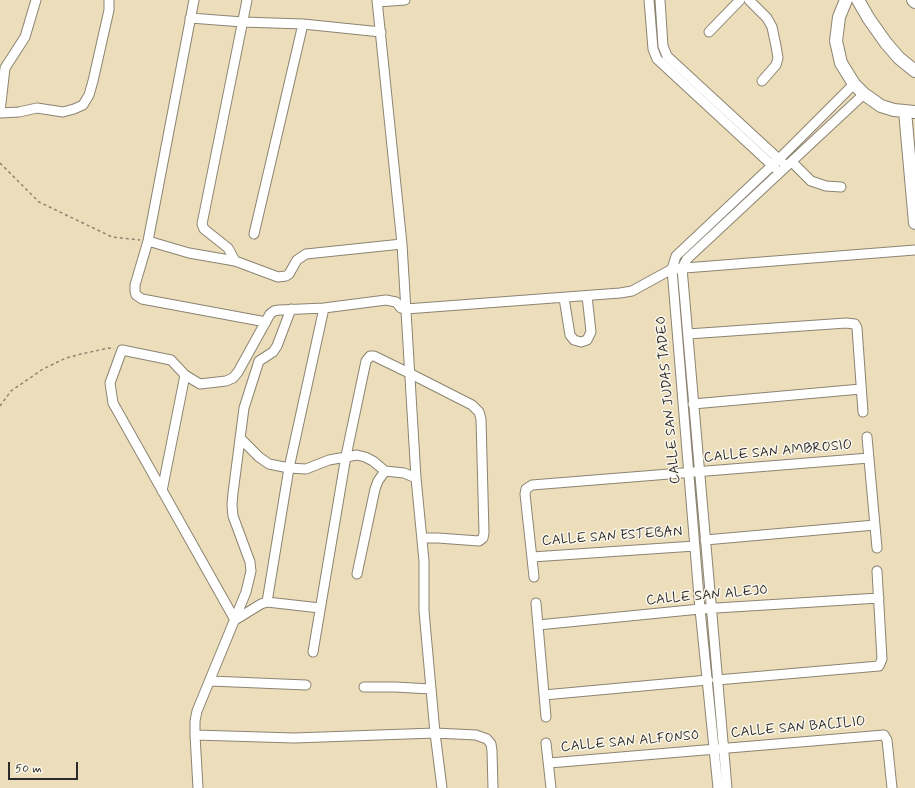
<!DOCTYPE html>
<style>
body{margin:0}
#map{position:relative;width:915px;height:788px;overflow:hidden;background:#ecdeba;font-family:Mynerve,sans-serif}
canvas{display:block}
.scale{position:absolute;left:8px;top:762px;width:70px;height:18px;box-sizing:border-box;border:2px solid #2b2b2b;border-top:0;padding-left:5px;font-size:12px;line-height:14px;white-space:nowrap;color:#2b2b2b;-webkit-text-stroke:3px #fbf7ec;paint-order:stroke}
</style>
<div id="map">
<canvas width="915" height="788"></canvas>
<div class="scale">50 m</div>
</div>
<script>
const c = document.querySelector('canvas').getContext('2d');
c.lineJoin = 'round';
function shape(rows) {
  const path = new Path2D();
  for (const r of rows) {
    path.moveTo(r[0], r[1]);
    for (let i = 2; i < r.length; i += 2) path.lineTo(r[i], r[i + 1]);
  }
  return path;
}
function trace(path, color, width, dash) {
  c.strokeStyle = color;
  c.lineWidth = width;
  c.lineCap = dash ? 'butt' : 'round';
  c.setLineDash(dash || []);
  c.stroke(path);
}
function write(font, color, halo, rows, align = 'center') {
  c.font = font + ' Mynerve,sans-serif';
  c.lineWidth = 3;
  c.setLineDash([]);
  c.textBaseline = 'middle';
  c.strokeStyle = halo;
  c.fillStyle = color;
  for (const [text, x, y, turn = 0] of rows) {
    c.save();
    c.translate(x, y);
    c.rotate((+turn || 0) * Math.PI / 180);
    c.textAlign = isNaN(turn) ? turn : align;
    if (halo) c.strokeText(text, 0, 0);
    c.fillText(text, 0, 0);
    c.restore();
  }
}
const minor = shape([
 [194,0,148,241,135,285,135,291,136,295,142,299,266,322],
 [377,0,402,244,416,478,424,561,424,611,435,733,442,788],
 [649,0,653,49,657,59,775,168],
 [660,0,663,46,667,56,782,162],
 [749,0,767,18,772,27,776,46,778,58,776,65,762,81],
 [377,2,405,0],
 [190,18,243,22,303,24,381,32],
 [709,32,740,0],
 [0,112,5,68,25,37,36,0],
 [0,113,19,112,37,108,63,112,74,109,83,105,89,95,93,81,109,10,109,0],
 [792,162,811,181,826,186,841,187],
 [254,234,303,24],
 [148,241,189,253,235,261,278,277,286,276,289,274,297,260,306,254,402,244],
 [235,261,228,248,204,229,202,224,247,0],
 [564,298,570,335,574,340,581,342,587,340,591,332,587,296],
 [324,308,289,468,267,602,261,604,235,620,113,403,110,383,122,350,171,360,185,375,200,384,226,381,233,378,238,372,270,314,274,311,279,310,324,308,386,300,396,302,401,308,406,309,620,293,632,291,672,269,915,250],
 [688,334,846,323,855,324,857,328,863,412],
 [693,404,861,389],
 [867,437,877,548],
 [240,438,259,457,269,464,289,468,306,469,329,460,357,455,365,457,373,461,385,471,378,481,375,489,357,574],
 [385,471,404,473,416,478],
 [162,491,185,375],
 [705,540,875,525],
 [532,557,695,546],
 [534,577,525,494,526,489,532,485,869,458],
 [267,602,320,608],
 [536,603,546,717],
 [538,625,700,609,879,598],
 [313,652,346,456,366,361,370,356,374,356,411,374,472,405,479,412,481,419,484,533,483,538,479,541,438,538,422,538],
 [717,680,879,666,882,659,877,571],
 [210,681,306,685],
 [364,687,395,687,431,689],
 [544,695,708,680],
 [195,735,294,738,435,733,476,735,487,739,491,744,492,751,493,788],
 [546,743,551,788],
 [549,763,884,735,887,740,892,788],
 [198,788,195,735,195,721,197,711,246,592,251,571,250,562,233,516,232,505,233,493,244,408,259,361,273,352,277,346,291,309],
 [718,788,700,609,672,269,676,256,779,159,854,84],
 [727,788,682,268,687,259,864,94]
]);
const major = shape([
 [846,0,839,17,836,41,841,63,854,84,864,94,881,106,894,110,915,112],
 [858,0,869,19,886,43,899,58,915,71],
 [913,0,915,2],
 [905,111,915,223]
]);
trace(minor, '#8c8472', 11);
trace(major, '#8c8472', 14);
trace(shape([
 [0,163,39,202,112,237,140,240],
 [0,406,11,391,43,369,66,358,81,354,109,348,114,349]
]), '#8c8472', 1.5, [3, 3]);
trace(minor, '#fff', 9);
trace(major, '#fff', 12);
write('14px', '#2b2b2b', '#fbf7ec', [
 ["CALLE SAN JUDAS TADEO",669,400,-95],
 ["CALLE SAN AMBROSIO",778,452,-5],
 ["CALLE SAN ESTEBAN",612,537,-4],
 ["CALLE SAN ALEJO",707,596,-5],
 ["CALLE SAN BACILIO",798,728,-5],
 ["CALLE SAN ALFONSO",630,742,-5]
]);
</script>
